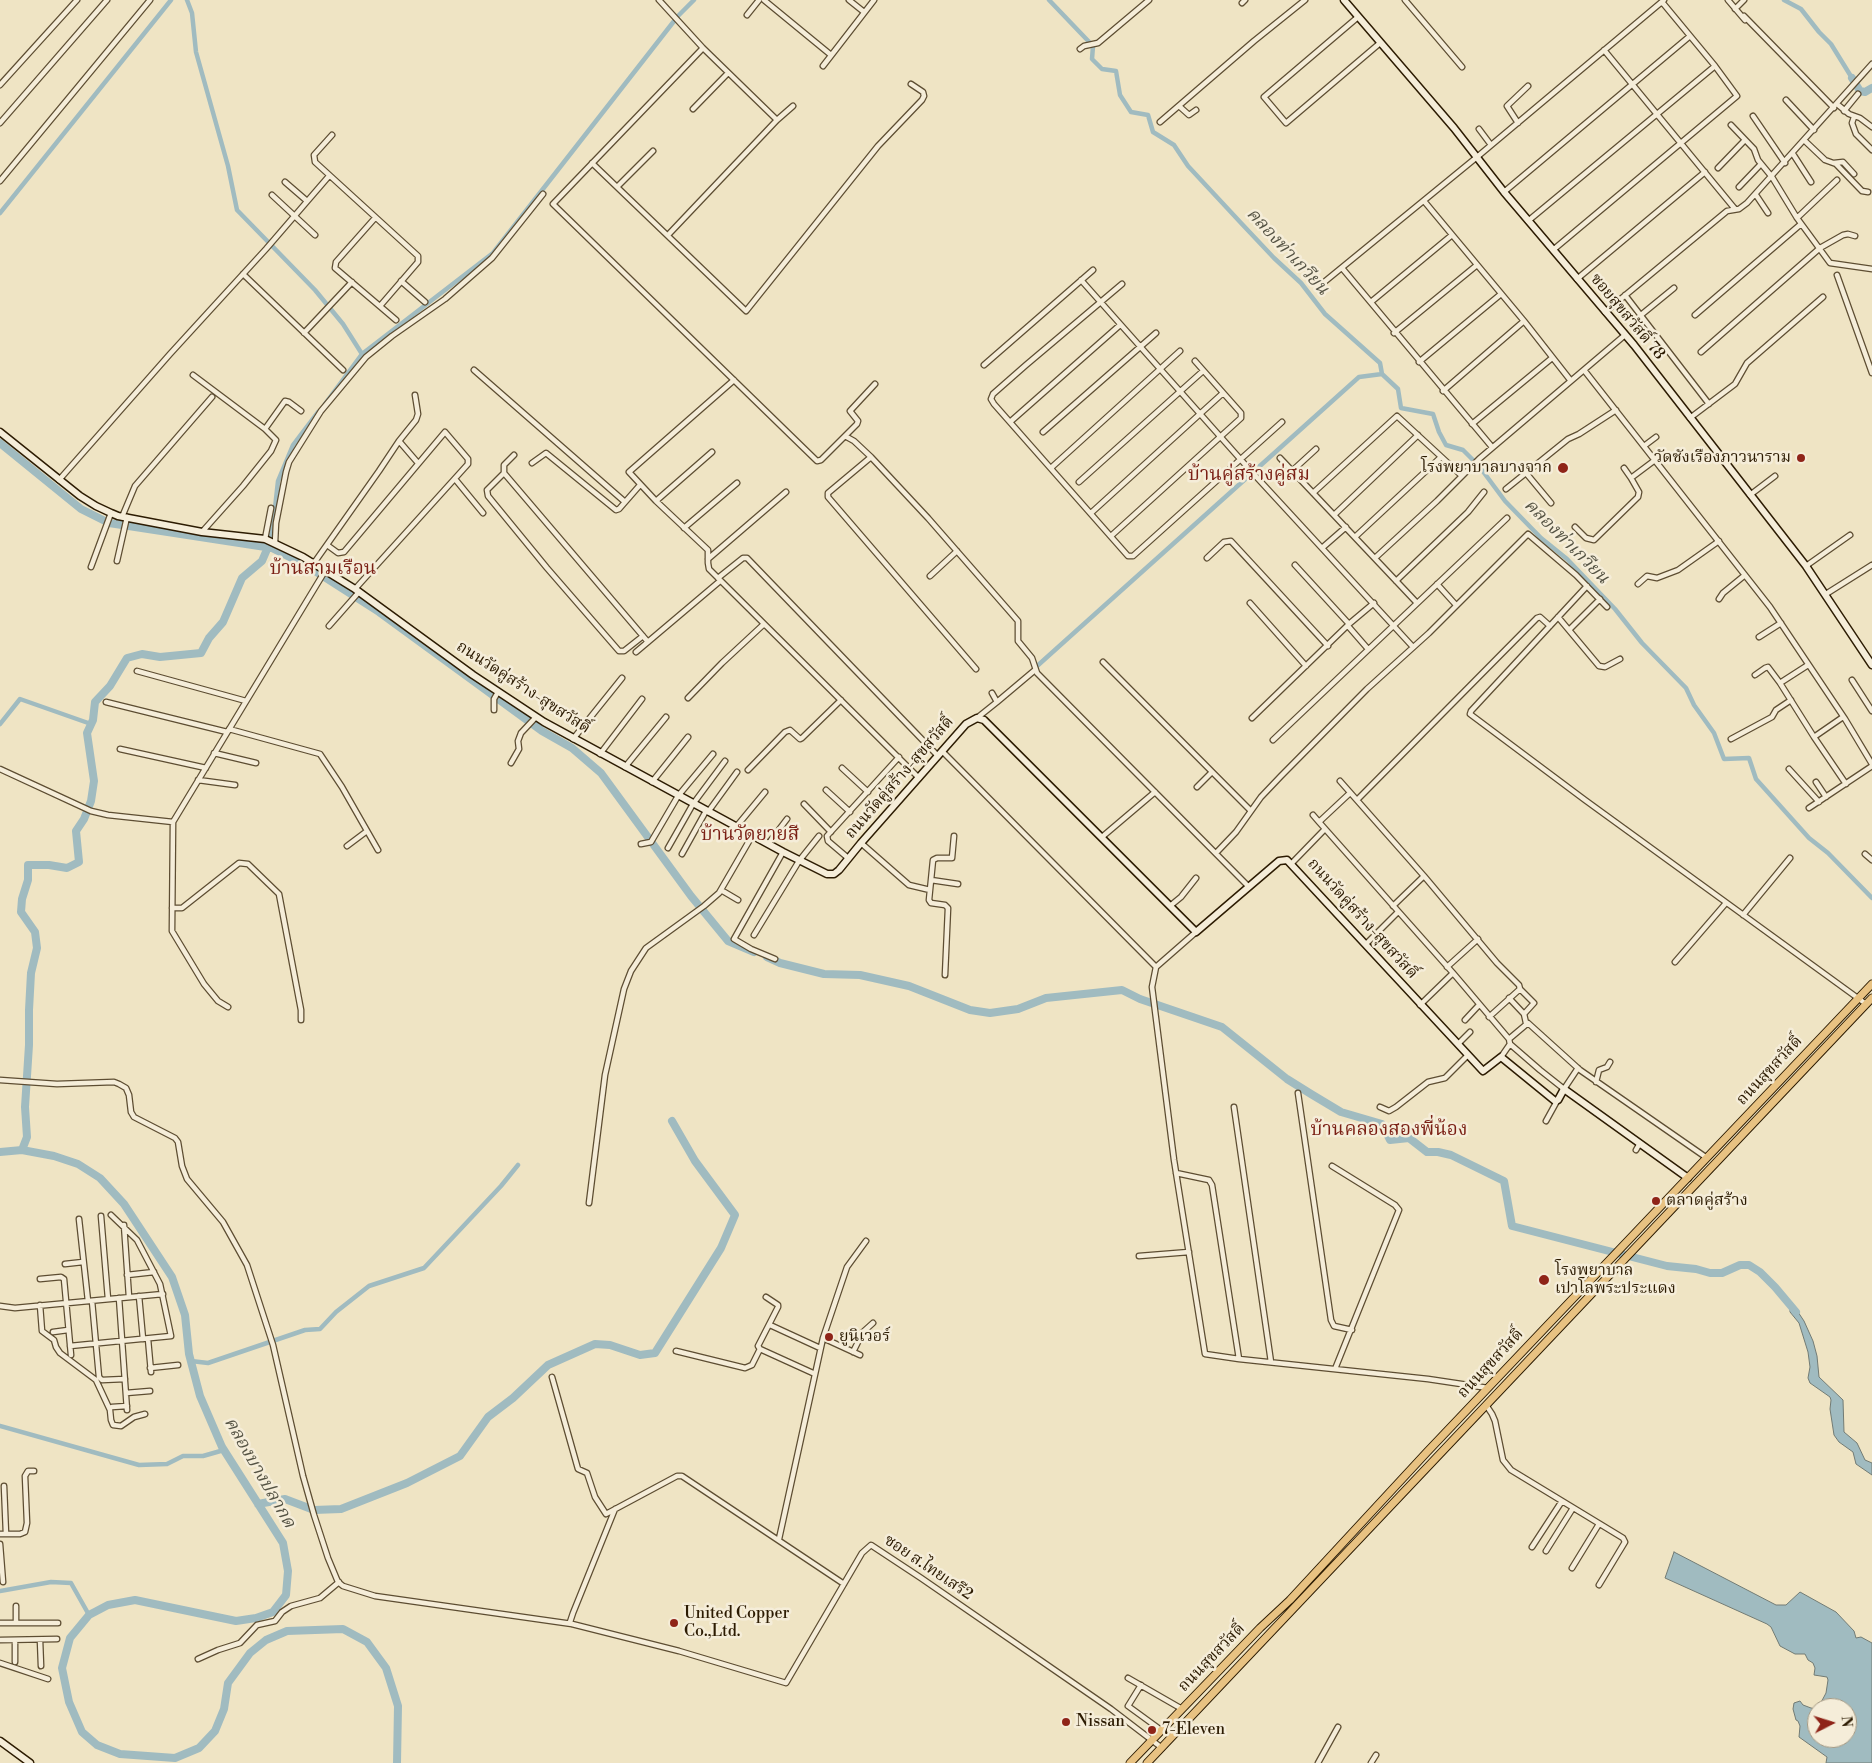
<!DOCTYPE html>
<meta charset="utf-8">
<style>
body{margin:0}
#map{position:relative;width:1872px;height:1763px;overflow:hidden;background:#efe4c4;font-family:"Libre Bodoni",serif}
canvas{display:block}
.north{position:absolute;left:1807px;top:1698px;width:50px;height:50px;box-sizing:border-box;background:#f5edd9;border:1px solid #a59983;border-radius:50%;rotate:85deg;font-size:14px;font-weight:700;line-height:20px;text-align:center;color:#2c1b02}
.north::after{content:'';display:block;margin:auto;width:18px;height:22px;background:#8f2418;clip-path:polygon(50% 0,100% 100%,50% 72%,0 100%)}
</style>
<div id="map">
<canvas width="1872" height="1763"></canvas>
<div class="north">N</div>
</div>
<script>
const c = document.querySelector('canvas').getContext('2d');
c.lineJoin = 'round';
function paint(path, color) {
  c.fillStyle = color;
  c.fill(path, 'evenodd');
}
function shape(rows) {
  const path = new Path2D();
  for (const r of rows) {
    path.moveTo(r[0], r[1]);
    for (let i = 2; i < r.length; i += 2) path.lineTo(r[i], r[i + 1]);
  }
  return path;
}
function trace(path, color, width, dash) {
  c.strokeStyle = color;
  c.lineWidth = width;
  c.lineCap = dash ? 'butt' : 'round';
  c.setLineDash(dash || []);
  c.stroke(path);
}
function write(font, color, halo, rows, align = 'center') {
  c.font = font + ' "Libre Bodoni","Noto Serif Thai",serif';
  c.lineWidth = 5;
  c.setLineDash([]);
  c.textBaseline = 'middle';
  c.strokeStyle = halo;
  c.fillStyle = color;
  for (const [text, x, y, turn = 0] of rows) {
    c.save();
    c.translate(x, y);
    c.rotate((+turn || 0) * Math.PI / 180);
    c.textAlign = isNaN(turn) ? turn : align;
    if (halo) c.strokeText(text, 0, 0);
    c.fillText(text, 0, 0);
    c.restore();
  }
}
const water = shape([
 [1792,1303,1804,1321,1813,1341,1817,1356,1819,1377,1843,1400,1844,1432,1857,1443,1865,1460,1872,1463,1872,1475,1856,1464,1853,1452,1839,1442,1834,1435,1830,1409,1831,1400,1830,1397,1810,1383,1808,1378,1810,1367,1808,1352,1799,1323,1790,1312,1790,1305,1792,1303],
 [1674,1552,1776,1605,1786,1605,1800,1592,1836,1612,1854,1631,1856,1638,1861,1637,1872,1643,1872,1763,1826,1763,1827,1757,1799,1737,1800,1726,1798,1721,1796,1720,1793,1709,1794,1703,1800,1701,1803,1705,1811,1708,1817,1709,1817,1738,1847,1738,1847,1708,1818,1708,1826,1693,1828,1680,1827,1677,1814,1675,1815,1668,1813,1663,1808,1660,1805,1654,1795,1654,1780,1646,1771,1627,1767,1624,1665,1578,1674,1552]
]);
paint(water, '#a0bbc0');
trace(water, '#727b74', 1);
trace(shape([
 [187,0,192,13,196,52,228,166,237,210,315,290,343,324,362,354],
 [1049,0,1093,46,1092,59,1102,69,1116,71,1120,95,1131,112,1148,115,1153,132,1174,145,1188,166,1241,223,1274,258,1301,283,1325,314,1380,363,1382,374,1398,389,1401,408,1433,414,1439,432,1446,445,1463,450,1479,466,1505,501,1541,538,1567,559,1615,609,1642,643,1686,688,1694,705,1714,733,1724,759,1749,758,1756,779,1809,838,1828,853,1872,898],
 [1784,0,1801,9,1819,32,1831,44,1852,78],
 [0,213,171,0],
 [325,404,362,354,493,253,678,16,694,0],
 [268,547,273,526,278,481,293,445,318,412],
 [1036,667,1359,377,1382,374],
 [0,724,20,699,91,724],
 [191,1361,208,1363,305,1330,320,1329,336,1312,369,1286,424,1268,501,1186,518,1165],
 [0,1426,139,1465,167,1464,183,1456,203,1456,224,1450],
 [0,1591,51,1582,71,1583,89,1615]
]), '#a0bbc0', 4.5);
trace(shape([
 [1852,78,1860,91,1865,92,1872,88],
 [0,443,81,509,109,523,272,548,307,566,379,612,542,731,572,748,601,773,691,896,728,941,754,952],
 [767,957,780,963,824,974,860,975,909,986,970,1010,990,1013,1018,1009,1046,998,1122,990,1140,999,1222,1027,1287,1079,1311,1094,1341,1112,1382,1124,1390,1140,1409,1138,1427,1152,1438,1152,1451,1155,1504,1181,1512,1226,1667,1266,1696,1269,1710,1273,1722,1273,1740,1265,1749,1265,1760,1272,1775,1287,1796,1312],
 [22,1150,27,1137,25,1107,29,1045,29,1010,31,973,37,948,35,932,21,912,22,899,28,880,28,865,49,865,67,868,79,862,76,831,84,819,91,801,94,781,87,733,93,720,95,702,110,686,127,658,142,654,160,657,201,653,209,638,223,622,242,578,262,561,268,547],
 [0,1152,22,1150,54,1156,78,1164,100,1178,124,1204,172,1277,185,1315,189,1354,200,1396,222,1447,283,1543,288,1571,286,1595,273,1612,256,1618,236,1621,135,1600,108,1605,89,1615,70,1638,62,1668,69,1702,82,1732,97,1745,120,1754,175,1758,199,1748,215,1731,224,1709,228,1683,250,1653,266,1640,287,1631,343,1629,367,1642,386,1668,398,1706,397,1763],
 [258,1504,285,1499,314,1510,341,1509,407,1483,460,1456,488,1417,513,1398,548,1365,595,1344,610,1345,640,1355,655,1353,721,1248,735,1215,695,1161,672,1121]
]), '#a0bbc0', 8);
const street = shape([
 [659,0,703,48,777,120],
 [764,0,831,55],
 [849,0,864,12],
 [1405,0,1462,67],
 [1728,0,1745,20],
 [1242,3,1245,0],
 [1735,9,1744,0],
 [747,15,759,0],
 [1744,16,1834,108],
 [1358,17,1264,97,1286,123,1380,43],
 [703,48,553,204,817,461,821,460,857,424,858,421,850,411,875,384],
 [1080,49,1084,46,1098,43,1149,0],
 [1604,50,1735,209],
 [823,66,874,0],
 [0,85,77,0],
 [1786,100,1814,130],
 [1837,104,1849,114,1860,118,1872,127],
 [1179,106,1189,115,1196,110],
 [693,109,728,73],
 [1844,111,1858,94],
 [1753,116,1785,163],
 [1854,117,1852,123,1856,134,1872,150],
 [1160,122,1254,41,1305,0],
 [0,123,107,0],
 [1518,123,1507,106,1528,86],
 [1731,125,1754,149,1758,160,1772,177,1797,218,1830,263,1872,269],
 [1479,129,1491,145],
 [332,135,314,155,315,162,418,256,418,262,380,306],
 [1805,141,1825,160,1836,164,1862,191,1868,192],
 [1793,154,1811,182],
 [592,163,746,311,878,146,922,100,924,96,923,92,911,84],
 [1834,163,1843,162,1854,174],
 [1718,168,1745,140],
 [0,181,150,0],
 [285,182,307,201],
 [617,187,653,151],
 [1739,187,1761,164],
 [1504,192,1690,36],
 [272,195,315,235],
 [1756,195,1768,213],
 [1424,201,1524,321,1571,381],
 [375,218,336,262,335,268,396,320],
 [1797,218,1837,180],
 [1528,221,1715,66],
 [668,235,777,120,793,106],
 [1553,250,1737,96,1715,66,1662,2],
 [1342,268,1492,447],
 [243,274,343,370],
 [1837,275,1872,373],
 [1577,279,1705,172],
 [1081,280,1250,470,1413,647],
 [401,281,425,302],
 [1323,283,1477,157,1664,0],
 [1122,284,1026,365,993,394,991,399,994,404,1128,556,1133,556,1282,422],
 [1625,295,1709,404],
 [1371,302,1452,235],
 [1605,312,1727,211,1739,209,1747,203,1872,64],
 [1641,315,1674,288],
 [1695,315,1801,224],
 [304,333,352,282],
 [1394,333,1477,265],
 [1701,352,1820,248,1843,235,1848,234,1855,236],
 [1419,362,1501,294],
 [984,365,1093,270],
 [474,370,625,502],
 [1584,370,1770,607,1845,719,1872,764],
 [193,375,265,429,276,440,271,451,243,486,202,532],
 [734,380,629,472,656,501,708,550,708,563,709,569,919,778],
 [1443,391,1524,321],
 [1690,418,1735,384,1747,363,1823,297],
 [1010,422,1120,325],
 [1472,424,1552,358],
 [265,429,285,401,289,402,301,411],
 [1043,432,1156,333],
 [845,436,854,441,871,457,928,518,1018,621,1018,641,1032,658,1037,673,1249,887],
 [399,441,418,463],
 [1644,446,1656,437],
 [514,455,504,465,504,473,648,642],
 [871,457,828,493,828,497,976,669],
 [1280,458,1417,603],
 [532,463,546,453,616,510,619,509,640,485],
 [1052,467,1180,351],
 [1624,468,1631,478],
 [1292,471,1316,449],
 [504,473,487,490,488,496,547,568,619,651,624,651,643,636],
 [1526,473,1551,503],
 [455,479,483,513],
 [59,480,170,354,266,249,329,176],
 [1079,482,1203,371],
 [1506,489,1568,439,1579,434,1616,410],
 [1313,493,1397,416,1462,476],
 [1750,495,1775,476],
 [656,501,712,452],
 [1091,513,1223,393],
 [1334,515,1418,435],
 [122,517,135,486,212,397],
 [1575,527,1586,538,1594,540,1638,497,1639,492,1631,478,1655,460],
 [684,528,737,483],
 [1111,536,1241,418,1241,413,1195,361],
 [1355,537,1441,457],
 [265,539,271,508],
 [275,543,276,523,286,472,289,462,321,411,366,357,392,336,445,299,492,258,543,194],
 [327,545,338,553,344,552,445,432,468,459,468,464,355,589],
 [1322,548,1346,527],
 [1207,558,1224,542,1231,541,1328,646],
 [1375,558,1437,501,1479,459,1625,335],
 [708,559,786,492],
 [117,561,127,517],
 [314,563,379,471,399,441,416,420,418,414,415,395],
 [1295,565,1349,624],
 [1806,566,1850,535],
 [91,567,111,513],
 [930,576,957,551],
 [718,578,743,558,747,558,938,756],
 [1396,581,1468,512,1484,492],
 [1437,584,1456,605],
 [1638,584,1647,576,1657,578,1678,570,1719,541],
 [1587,586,1471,711,1470,714,1585,800,1866,1004],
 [1826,594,1872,565],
 [1719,599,1723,593,1745,575],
 [1250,603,1306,666],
 [1558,617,1599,666,1605,667,1620,659],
 [329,626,359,592],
 [1348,626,1368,649],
 [1569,630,1600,599],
 [1759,637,1781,623],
 [636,652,720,581],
 [1103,662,1251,811],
 [1808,665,1780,683,1814,737],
 [137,671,246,701],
 [1755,675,1765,668,1768,667,1780,683],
 [1852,680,1872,711],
 [688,698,722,663,764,624],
 [106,702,227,732],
 [997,702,1035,670],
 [494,710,494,699,498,692],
 [1843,717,1814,737,1846,784],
 [977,718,997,702,992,693],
 [1252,718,1349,624,1374,603],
 [229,729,320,754,342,787,378,850],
 [573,739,622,678],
 [1731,739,1772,717,1776,710,1791,700],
 [1273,740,1507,518],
 [120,749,206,768],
 [942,751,1156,967],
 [214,753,256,763],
 [600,754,642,699],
 [511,763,519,749,518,741,521,733,536,717],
 [625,767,666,717],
 [842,768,868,792],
 [0,769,91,811,108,815,173,822,325,571],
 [1789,769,1819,802],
 [748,770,785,732,790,730,800,739,802,738,841,700],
 [198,780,235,785],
 [1340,781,1424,876],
 [652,782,688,737],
 [1816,782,1826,797],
 [1197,787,1211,773],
 [826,790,850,812],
 [1350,793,1319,822,1453,973,1509,1039,1510,1044,1540,1070,1564,1089,1578,1068],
 [1357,800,1537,618,1540,617,1550,626],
 [804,804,831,832],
 [1809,808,1872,766],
 [708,812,737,772],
 [1313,815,1319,822],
 [173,822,172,931,204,984,218,1001,228,1007],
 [736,827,765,792],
 [1102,837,1155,792],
 [861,843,909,885,930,890],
 [641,844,651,842,678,796,713,754],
 [768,844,787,819],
 [347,846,367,831],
 [668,848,693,804,725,761],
 [1216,853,1236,832,1261,797,1281,776,1367,689,1429,633,1528,534,1576,575,1607,607],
 [682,854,706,811],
 [1865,854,1872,860],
 [848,858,828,841,827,836,899,757],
 [1292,863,1325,829],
 [931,880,958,884],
 [721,890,738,900],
 [1170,906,1181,897,1196,878],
 [1393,906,1424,876,1497,963,1519,985,1520,989,1489,1017],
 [172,908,182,908,239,863,248,864,279,894,301,1010,301,1020],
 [1743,915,1790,858],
 [1196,932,1156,967,1152,987,1174,1160,1205,1354,1239,1359,1428,1379,1488,1388],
 [754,935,799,861,819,836],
 [1366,944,1398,912],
 [775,959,751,949,734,939,783,852],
 [1675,962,1726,903],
 [1447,967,1478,939],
 [945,975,948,908,945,905,931,903,929,900,933,860,937,858,952,858,954,836],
 [1520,989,1534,1003,1524,1014],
 [1509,998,1524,1014,1526,1023],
 [1420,1005,1453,973],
 [1465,1020,1479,1005],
 [1509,1039,1528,1023,1580,1070,1707,1158],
 [1458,1044,1470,1032],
 [1501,1057,1510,1044],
 [0,1080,57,1084,114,1082,119,1084,126,1088,129,1095,131,1112,134,1117,175,1138,178,1142,182,1166,187,1179,223,1222,247,1265,273,1345,303,1476,314,1515,328,1558,338,1582,343,1586,375,1596,572,1624,679,1651,786,1683,862,1553,871,1545,921,1578,1111,1709,1162,1748],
 [1596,1082,1599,1070,1607,1067,1610,1062],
 [1298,1093,1331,1320,1334,1326,1352,1330],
 [1234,1107,1271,1362],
 [1380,1107,1389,1111,1396,1107,1428,1082,1445,1078,1468,1055],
 [1546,1121,1557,1101],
 [1636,1150,1640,1143],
 [1332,1166,1395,1205,1399,1210,1335,1369],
 [1176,1173,1209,1180,1212,1185,1239,1359],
 [589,1203,605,1075,624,989,631,971,646,948,704,906,719,893,752,836],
 [101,1216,108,1299],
 [79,1219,88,1301],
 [124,1225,129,1297],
 [1139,1256,1189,1252],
 [65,1264,83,1262],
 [127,1275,154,1272],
 [40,1279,61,1277,64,1279,71,1355],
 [139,1296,143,1339],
 [766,1297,778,1305,778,1307,758,1346,760,1349,815,1374],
 [119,1298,127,1410],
 [92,1301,99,1377,102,1380,125,1379],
 [40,1305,42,1331,54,1340,56,1347,60,1353,96,1380,110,1410,111,1420,113,1425,121,1426,134,1417,145,1414],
 [0,1306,15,1308,163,1294],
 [770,1325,820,1348],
 [53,1332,68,1330],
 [823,1338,860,1355],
 [148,1339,151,1372],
 [70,1346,171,1336,160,1284,137,1240,111,1215],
 [676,1351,745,1368,752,1365,760,1349],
 [853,1352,863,1332,873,1323],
 [150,1368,178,1365],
 [552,1377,578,1469,587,1473,595,1497,606,1514,677,1476,682,1476,844,1584],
 [126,1393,150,1391],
 [1486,1405,1492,1414,1495,1421,1503,1460,1511,1470,1623,1538,1625,1542,1599,1585],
 [112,1407,127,1406],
 [4,1486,6,1534],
 [0,1534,20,1534,25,1532,27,1523,25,1476,28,1471,34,1471],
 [779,1539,823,1338,847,1267,866,1241],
 [0,1544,3,1582],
 [1532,1547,1562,1501],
 [1546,1551,1573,1508],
 [1572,1568,1599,1524],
 [0,1623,58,1623],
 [16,1623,16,1606],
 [572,1624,570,1622,573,1613,615,1509],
 [0,1640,57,1639],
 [40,1640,41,1666],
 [198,1659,218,1650,240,1643,257,1625,275,1621,282,1612,291,1606,320,1598,339,1582],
 [15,1662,15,1640],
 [0,1663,48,1679],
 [1128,1678,1182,1709],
 [1141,1685,1128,1706,1161,1730],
 [1318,1763,1338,1727],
 [1371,1763,1376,1755]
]);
const secondary = shape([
 [1344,0,1454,128,1504,192,1634,345,1806,566,1872,665],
 [0,432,80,496,96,506,111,513,118,516,202,532,265,539,303,557,355,589,473,675,544,722,783,852,827,874,834,874,839,870,861,843,966,724,977,718,984,720,1196,932,1279,861,1287,860,1483,1071,1501,1057,1555,1101,1558,1100,1564,1089,1688,1178],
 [0,1741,30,1763]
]);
const primary = shape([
 [1130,1763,1260,1628,1290,1600,1427,1452,1872,984],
 [1147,1763,1872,998]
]);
trace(street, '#5d4d32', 7);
trace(secondary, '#2c1b02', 9);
trace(primary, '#2c1b02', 9);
trace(street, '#f5edd9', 4.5);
trace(secondary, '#f5edd9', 6);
trace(primary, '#e8c282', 7);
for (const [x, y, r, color] of [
 [1801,458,5,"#8f2418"],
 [1563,468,6,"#8f2418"],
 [1656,1201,5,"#8f2418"],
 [1544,1280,6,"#8f2418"],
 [829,1337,5,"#8f2418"],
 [674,1623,5,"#8f2418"],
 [1066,1722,5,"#8f2418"],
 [1152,1730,5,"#8f2418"]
]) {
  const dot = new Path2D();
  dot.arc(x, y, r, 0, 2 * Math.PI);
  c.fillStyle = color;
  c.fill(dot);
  trace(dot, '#f5edd9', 2);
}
write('16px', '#2c1b02', '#f5edd9', [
 ["ซอยสุขสวัสดิ์ 78",1627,317,50],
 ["ถนนวัดคู่สร้าง-สุขสวัสดิ์",523,688,33],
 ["ถนนวัดคู่สร้าง-สุขสวัสดิ์",900,778,-49],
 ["ถนนวัดคู่สร้าง-สุขสวัสดิ์",1362,919,48],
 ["ถนนสุขสวัสดิ์",1770,1071,-47],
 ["ถนนสุขสวัสดิ์",1491,1364,-47],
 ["ซอย ส.ไทยเสรี2",928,1568,34],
 ["ถนนสุขสวัสดิ์",1212,1658,-46]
]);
write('16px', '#2c1b02', '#f5edd9', [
 ["วัดชังเรืองภาวนาราม",1791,458,"right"],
 ["โรงพยาบาลบางจาก",1552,468,"right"],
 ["ตลาดคู่สร้าง",1666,1201],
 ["โรงพยาบาล",1555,1271],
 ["เปาโลพระประแดง",1555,1289],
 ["ยูนิเวอร์",839,1337],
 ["United Copper",684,1614],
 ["Co.,Ltd.",684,1632],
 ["Nissan",1076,1722],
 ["7-Eleven",1162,1730]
], 'left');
write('italic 18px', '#555344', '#f5edd9', [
 ["คลองท่าเกวียน",1287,252,47],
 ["คลองท่าเกวียน",1566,542,45],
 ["คลองบางปลากด",259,1473,60]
]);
write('19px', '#7a1f14', '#f5edd9', [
 ["บ้านคู่สร้างคู่สม",1249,475],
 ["บ้านสามเรือน",323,569],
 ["บ้านวัดยายสี",750,835],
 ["บ้านคลองสองพี่น้อง",1389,1130]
]);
</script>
